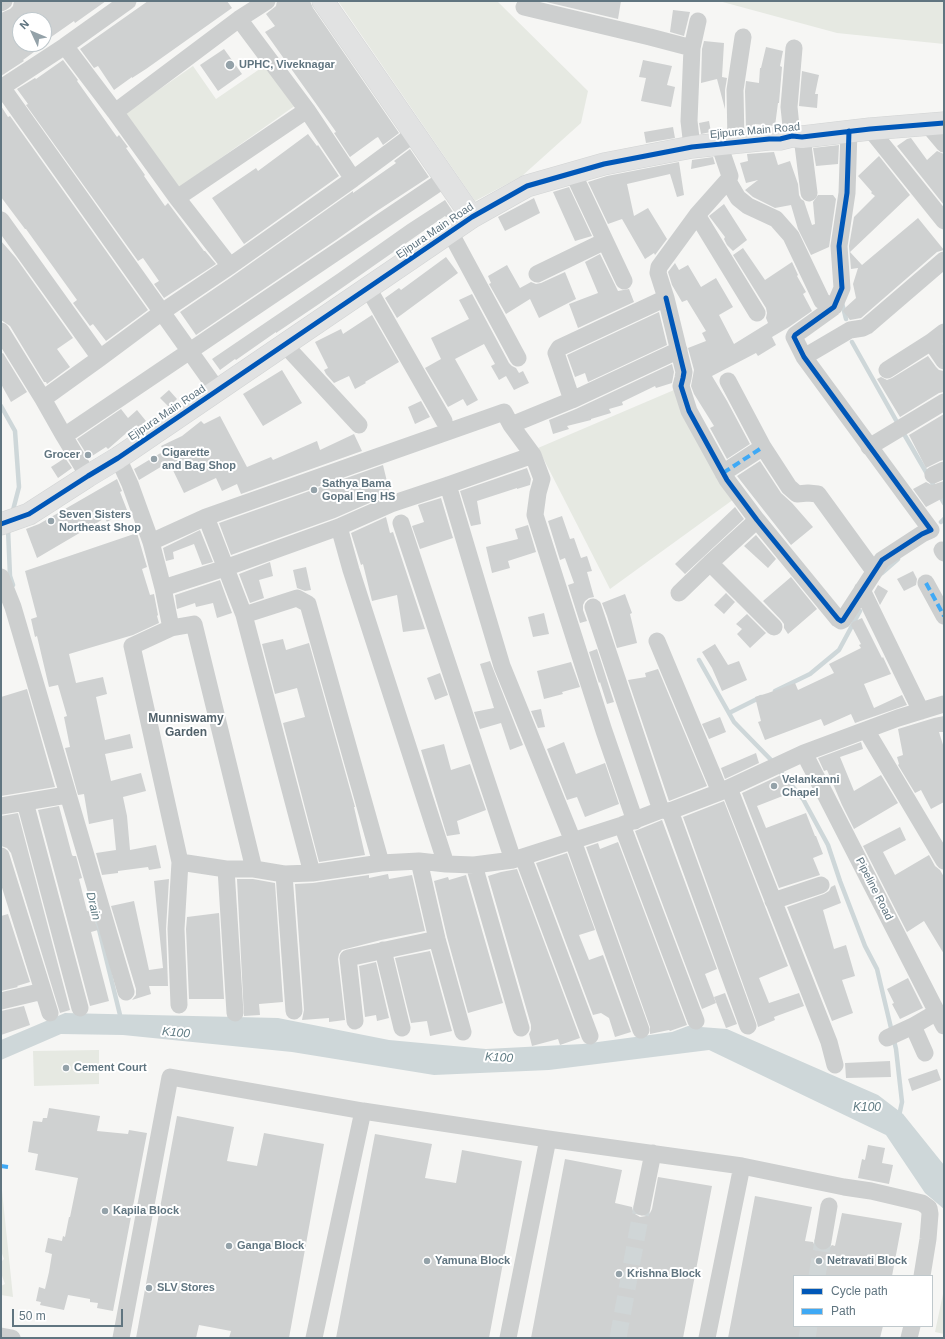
<!DOCTYPE html>
<style>
body{margin:0}
#map{position:relative;width:945px;height:1339px;overflow:hidden;background:#f6f6f4;font-family:Arial,sans-serif}
canvas{display:block}
.frame{position:absolute;inset:0;border:2px solid #607580;pointer-events:none}
.legend{position:absolute;left:793px;top:1275px;width:140px;height:52px;box-sizing:border-box;background:#fff;border:1px solid #bfc8cc;margin:0;padding:5px 7px;list-style:none;font-size:12px;color:#607580}
.legend li{display:flex;align-items:center;gap:8px;height:20px}
.legend b{width:20px;border:1px solid #bfc8cc}
.north{position:absolute;left:12px;top:12px;width:40px;height:40px;box-sizing:border-box;background:#fff;border:1px solid #bfc8cc;border-radius:50%;rotate:314deg;font-size:11px;font-weight:700;line-height:16px;text-align:center;color:#607580}
.north::after{content:'';display:block;margin:auto;width:14px;height:18px;background:#94a2a9;clip-path:polygon(50% 0,100% 100%,50% 72%,0 100%)}
.scale{position:absolute;left:12px;top:1309px;width:111px;height:18px;box-sizing:border-box;border:2px solid #607580;border-top:0;padding-left:5px;font-size:12px;line-height:14px;white-space:nowrap;color:#607580;-webkit-text-stroke:3px #fff;paint-order:stroke}
</style>
<div id="map">
<canvas width="945" height="1339"></canvas>
<div class="frame"></div>
<ul class="legend">
<li><b style="height:5px;background:#0057b8"></b>Cycle path</li>
<li><b style="height:5px;background:#3fa9f5"></b>Path</li>
</ul>
<div class="north">N</div>
<div class="scale">50 m</div>
</div>
<script>
const c = document.querySelector('canvas').getContext('2d');
c.lineJoin = 'round';
function paint(path, color) {
  c.fillStyle = color;
  c.fill(path, 'evenodd');
}
function shape(rows) {
  const path = new Path2D();
  for (const r of rows) {
    path.moveTo(r[0], r[1]);
    for (let i = 2; i < r.length; i += 2) path.lineTo(r[i], r[i + 1]);
  }
  return path;
}
function trace(path, color, width, dash) {
  c.strokeStyle = color;
  c.lineWidth = width;
  c.lineCap = dash ? 'butt' : 'round';
  c.setLineDash(dash || []);
  c.stroke(path);
}
function write(font, color, halo, rows, align = 'center') {
  c.font = font + ' Arial,sans-serif';
  c.lineWidth = 4;
  c.setLineDash([]);
  c.textBaseline = 'middle';
  c.strokeStyle = halo;
  c.fillStyle = color;
  for (const [text, x, y, turn = 0] of rows) {
    c.save();
    c.translate(x, y);
    c.rotate((+turn || 0) * Math.PI / 180);
    c.textAlign = isNaN(turn) ? turn : align;
    if (halo) c.strokeText(text, 0, 0);
    c.fillText(text, 0, 0);
    c.restore();
  }
}
paint(shape([
 [338,1,497,1,588,91,581,123,522,176,475,201],
 [719,1,944,1,944,44,837,33],
 [267,64,296,105,177,189,124,114,193,66,216,99],
 [674,390,734,499,610,589,538,448],
 [99,1050,99,1084,34,1086,33,1051],
 [1,1181,13,1297,1,1295,1,1286,5,1284,1,1273,1,1262,4,1259,1,1251],
 [944,1289,944,1334,935,1332]
]), '#e6e9e2');
paint(shape([
 [65,1013,278,1018,389,1040,486,1049,583,1044,672,1032,688,1026,727,1029,878,1095,903,1114,944,1165,944,1209,925,1193,886,1135,709,1050,549,1070,434,1075,292,1052,123,1035,61,1034,1,1060,1,1040]
]), '#ced7d9');
trace(shape([
 [842,303,846,319],
 [852,342,897,422],
 [1,406,15,431,19,487,12,514],
 [904,434,944,503],
 [941,522,944,519],
 [8,529,10,576,13,585],
 [882,573,898,559],
 [699,660,734,722,774,763],
 [775,691,810,674,839,650,860,611],
 [729,713,761,697],
 [778,769,803,799,828,845,840,881,865,946,877,969,896,1049,902,1102,899,1116],
 [96,917,121,1019]
]), '#ced7d9', 4.5);
paint(shape([
 [14,1,106,1,75,23,74,21,44,42,44,20,20,20,20,44,45,44,23,60,24,61,1,76,1,13,10,9,13,6],
 [148,1,227,1,232,8,146,69,132,78,132,77,114,90,98,66,94,68,80,49],
 [277,1,310,1,313,8,399,133,383,145,378,137,376,138,350,157,334,133,336,132,334,129,265,32,275,26,266,14,276,6],
 [542,1,621,1,618,19],
 [673,10,690,12,684,36,670,32],
 [704,41,724,43,722,77,727,78,725,90,725,109,717,79,701,83,702,49],
 [766,47,783,51,780,66,782,67,779,103,778,103,775,126,755,124,755,128,746,129,745,91,746,81,759,83,760,68,761,68],
 [224,49,242,74,218,91,200,65],
 [63,60,78,80,77,81,117,137,119,135,128,147,126,148,145,175,144,176,165,206,168,203,204,251,205,251,216,264,164,298,154,284,159,281,143,258,138,261,26,105,28,104,17,89,35,78,36,79],
 [643,60,672,66,667,85,675,87,671,107,641,101,646,78,639,77],
 [802,71,819,75,815,94,818,94,817,108,799,106],
 [1,106,8,117,10,116,148,310,106,341,93,324,90,326,73,303,77,300,26,229,25,229,1,197],
 [709,121,711,132,701,134,699,123],
 [673,127,675,138,646,143,644,132],
 [308,134,317,146,318,145,339,176,244,244,212,198,256,168,258,171],
 [911,138,927,160,937,151,944,154,944,205,897,146,907,139],
 [839,145,838,164,816,166,813,148],
 [410,149,429,177,377,211,336,240,196,335,180,312,230,278,353,191,353,193,396,163,394,161],
 [774,152,778,165,790,161,798,184,799,195,801,199,804,201,812,225,815,224,813,202,818,195,833,195,836,199,829,247,811,255,798,229,791,205,775,208,753,197,745,190,758,180,746,183,740,163,748,161,747,154],
 [879,156,910,195,850,252,862,265,918,218,944,250,937,252,861,318,850,320,843,311,845,308,856,298,853,284,858,268,851,269,849,246,854,217,875,196,871,193,872,192,858,176],
 [713,157,715,164,691,169,692,160],
 [679,162,684,195,677,197,670,174,627,184,634,216,648,208,667,239,655,255,654,253,645,259,622,219,608,224,588,182,607,176],
 [569,187,592,236,575,241,553,192],
 [534,198,540,213,505,231,498,217],
 [445,200,453,212,446,217,445,216,319,304,276,333,276,332,236,360,235,359,220,370,212,359,337,274,408,224],
 [724,204,747,240,733,251,727,245,724,239,725,237,709,216],
 [1,241,16,258,73,338,57,349,70,367,47,384,46,382,44,382,10,326,1,320],
 [743,248,765,280,792,262,798,275,797,276,806,292,803,294,812,311,789,327,772,337,776,345,758,356,756,353,712,376,727,401,750,444,727,459,710,428,714,426,694,394,691,386,694,370,688,348,706,341,702,333,706,331,687,300,682,302,672,285,668,272,675,263,679,270,688,265,701,287,716,278,733,307,719,315,734,344,768,323,766,318,767,313,766,308,733,255],
 [600,254,618,291,629,289,634,302,578,328,569,304,598,293,585,262],
 [446,257,458,273,397,318,385,298,399,288,401,290],
 [507,265,520,288,531,282,536,284,541,283,565,272,576,299,539,318,530,299,506,314,489,284,491,283,488,276],
 [472,294,509,363,512,366,516,368,519,373,523,371,529,383,514,390,506,376,499,380,491,366,495,364,484,344,455,359,478,400,467,406,463,399,448,407,425,368,441,359,431,338,469,319,459,300],
 [659,312,667,345,588,382,585,373,575,377,567,355],
 [372,315,399,362,365,382,366,383,355,389,349,376,334,383,326,374,324,370,328,368,315,342,341,329,343,334],
 [3,353,27,392,11,402,1,384,1,354],
 [928,356,936,367,939,370,944,371,944,392,939,393,900,417,877,379,881,377,887,380,892,378],
 [672,364,674,372,672,383,656,388,655,386,622,402,623,405,609,409,611,413,591,419,591,420,567,426,569,429,553,434,549,420,576,409],
 [282,370,302,403,263,426,243,394],
 [169,390,177,399,169,407,160,398],
 [421,401,430,417,415,424,408,407],
 [121,409,128,418,137,410,146,421,134,432,131,429,108,449,106,447,89,458,77,439],
 [944,414,944,460,940,461,926,468,909,435],
 [220,416,247,467,271,457,273,460,317,441,320,450,354,434,362,451,241,494,237,484,222,491,216,478,184,493,169,462,139,480,134,469,164,451,161,446,182,436,201,421,204,424],
 [65,458,72,468,58,478,51,467],
 [760,461,781,493,792,503,813,527,791,545,737,476],
 [383,465,390,494,335,518,231,555,219,523],
 [527,468,531,479,530,485,517,489,517,488,477,501,481,524,471,526,460,491],
 [117,479,122,491,120,492,127,510,107,522,105,518,37,558,26,529,39,524],
 [944,481,944,499,943,498,926,507,913,489,926,482,932,485],
 [441,498,453,538,420,549,412,526,424,522,418,505],
 [735,507,744,519,685,574,675,564],
 [562,516,570,539,574,538,581,558,587,556,592,571,587,572,594,597,589,598,585,601,583,605,583,610,587,621,580,623,568,585,574,583,565,558,560,560,548,521],
 [386,517,390,533,393,532,425,629,403,632,397,595,372,601,363,564,361,565,351,533],
 [528,525,536,552,508,561,510,568,492,573,486,547,518,539,515,529],
 [200,530,213,562,202,565,194,544,173,552,174,559,166,561,163,548],
 [137,533,147,567,142,569,150,595,154,594,158,615,157,616,159,623,133,635,69,654,76,683,103,677,107,694,96,697,105,740,130,734,133,748,105,754,111,781,141,773,146,791,123,797,127,816,130,850,156,845,161,868,149,870,148,867,118,871,118,873,102,875,96,853,116,850,113,819,89,824,84,794,78,795,65,748,70,747,64,717,67,716,58,685,49,687,37,636,35,637,31,619,37,617,25,571],
 [756,535,776,559,768,568,744,546],
 [270,562,273,576,259,580,264,598,250,603,239,574],
 [306,567,311,590,305,591,297,588,293,570],
 [913,571,917,579,916,585,904,591,897,579],
 [791,577,817,609,788,634,784,628,784,624,781,620,763,601],
 [220,580,232,613,217,618,213,603,196,607,195,603,177,609,175,595],
 [878,585,888,591,880,605,874,592],
 [726,593,735,602,724,614,714,605],
 [625,594,632,613,630,614,637,643,617,648,607,616,602,603],
 [544,613,549,634,533,637,528,617],
 [747,614,766,633,750,648,737,634,742,629,736,624],
 [862,618,882,658,883,657,891,674,864,684,874,708,902,695,907,705,855,723,851,714,824,726,821,719,765,740,758,722,761,721,755,697,768,693,795,683,798,690,834,673,829,664,861,648,859,645,861,644,851,625,853,622],
 [283,639,286,650,309,643,355,807,354,807,365,855,319,862,283,723,305,717,297,688,275,694,262,644],
 [715,644,728,665,739,661,747,680,722,691,712,668,702,652],
 [597,649,614,702,607,704,600,682,599,683,589,652],
 [490,661,523,745,510,750,501,723,480,729,474,712,494,708,480,664],
 [571,662,580,687,562,692,563,694,544,699,537,671],
 [658,669,707,786,669,801,628,680,646,677,645,673],
 [440,673,448,695,435,700,427,678],
 [27,689,55,787,1,796,1,697],
 [541,709,545,727,538,728,531,711],
 [944,716,944,732,939,732,944,748,944,802,931,809,921,790,915,793,898,765,899,764,897,757,903,755,898,729,934,718],
 [720,717,726,732,709,739,702,724],
 [564,742,576,774,605,763,619,804,585,817,577,797,567,800,547,749],
 [861,742,863,749,840,757,854,791,881,775,898,803,854,829,842,805,827,770,824,771,818,758],
 [444,744,451,770,470,764,486,810,457,821,460,834,447,836,421,750],
 [756,753,759,763,725,779,721,768],
 [785,773,793,792,757,806,766,828,806,813,815,836,816,836,823,854,813,858,820,875,779,888,742,793],
 [724,801,788,966,759,978,769,1003,799,993,804,1006,774,1017,775,1020,758,1027,757,1023,683,817],
 [59,806,72,855,73,856,76,856,82,878,79,879,87,911,91,910,98,930,91,932,109,1001,90,1006,38,810],
 [18,813,70,1010,60,1013,11,853,7,848,1,846,1,816],
 [662,820,717,969,705,974,716,1003,702,1009,635,831],
 [900,827,906,840,883,852,895,875,929,855,935,866,940,870,944,877,944,954,924,921,907,932,863,846],
 [618,842,687,1025,670,1031,669,1030,650,1034,650,1027,586,847,598,843,600,849],
 [567,853,595,930,579,935,589,960,603,955,631,1032,615,1037,609,1018,601,1013,593,1015,536,863],
 [517,869,580,1038,560,1045,558,1039,532,1046,529,1034,531,1030,531,1025,488,876,501,872],
 [388,874,389,879,412,875,425,931,381,940,342,950,339,954,338,959,345,1020,329,1022,329,1018,302,1020,304,1010,295,884,313,883,369,875,369,878],
 [466,875,503,1003,468,1013,447,937,434,881,448,877,449,880],
 [169,879,166,929,168,986,149,986,151,994,132,1000,136,995,136,989,111,906,134,901,149,970,163,968,154,881],
 [237,879,253,879,275,883,283,1002,259,1004,260,1015,244,1016],
 [835,885,841,903,823,910,834,949,846,945,855,976,842,980,853,1013,832,1021,787,907,824,894,829,891,831,887],
 [219,913,224,999,189,999,186,929,187,917],
 [8,914,30,982,17,986,18,987,1,991,1,916],
 [430,951,452,1031,430,1036,427,1021,411,1023,395,958],
 [376,962,389,1018,377,1021,376,1015,365,1017,359,966],
 [908,978,923,1008,900,1019,892,1004,894,1003,887,989],
 [725,993,737,1024,726,1028,714,997],
 [24,1006,30,1025,1,1035,1,1011],
 [890,1061,891,1077,846,1078,845,1063],
 [937,1069,941,1080,912,1091,908,1079],
 [49,1108,100,1116,97,1131,128,1134,129,1130,147,1133,113,1311,97,1308,98,1303,90,1302,90,1299,68,1295,64,1310,40,1305,41,1302,36,1301,39,1287,45,1289,49,1272,52,1254,45,1252,48,1238,62,1241,63,1236,65,1237,69,1217,70,1217,78,1178,35,1170,38,1154,28,1152,33,1121,42,1122,43,1118,47,1118],
 [177,1116,234,1127,227,1161,257,1166,264,1133,324,1144,289,1338,229,1338,231,1331,199,1325,196,1338,136,1338],
 [375,1134,432,1144,425,1178,456,1183,462,1150,522,1161,489,1338,336,1338],
 [868,1145,885,1148,882,1163,893,1165,889,1184,858,1178,862,1159,865,1160],
 [565,1159,622,1170,615,1203,632,1207,633,1211,635,1214,640,1217,646,1216,650,1213,652,1209,658,1177,712,1186,683,1338,531,1338],
 [755,1196,812,1207,805,1241,813,1242,816,1248,821,1251,827,1250,832,1245,835,1246,842,1213,902,1223,892,1276,794,1276,794,1326,883,1326,880,1338,728,1338]
]), '#cfd1d1');
trace(shape([
 [817,1276,823,1241],
 [618,1338,642,1207],
 [807,1338,809,1326]
]), '#d0d6d7', 17, [17, 8]);
const secondary = shape([
 [323,1,472,217],
 [1,524,29,514,88,476,118,458,472,217,527,186,604,164,692,147,769,139,780,139,792,136,802,137,870,129,944,123]
]);
trace(secondary, '#d2d4d4', 23);
trace(shape([
 [1,3,4,1],
 [524,7,650,37,692,48,698,21],
 [239,19,307,110,353,179],
 [65,46,115,112,177,198,230,266],
 [692,48,689,121,692,147],
 [1,86,218,391],
 [1,88,65,46,128,1],
 [115,112,239,19,267,1],
 [928,125,944,144],
 [870,129,944,221],
 [792,136,789,107,794,48],
 [802,137,809,193],
 [736,142,735,90,743,37],
 [573,173,624,281],
 [728,181,738,198,748,206,776,219,791,236,822,301,834,307],
 [177,198,307,110],
 [697,215,757,313],
 [1,220,100,358],
 [450,232,518,358],
 [537,274,605,241],
 [368,288,444,421],
 [666,298,684,372,683,378,681,386,689,411,727,480,757,520,838,619,841,621,843,620,882,560,922,534,931,530,804,357,794,337,795,335,834,307,842,288,839,246,847,193,849,131],
 [1,331,43,399,64,436,88,476],
 [931,342,944,361],
 [285,345,359,425],
 [804,357,850,330,863,328,867,326,944,260],
 [887,370,931,342,944,332],
 [728,381,763,447,789,487,797,494,808,493,818,494,874,571],
 [43,399,100,358,162,312,230,266,353,179,415,133],
 [572,400,679,350],
 [511,425,572,400,556,353,559,348,666,298,658,273,659,267,697,215,729,179,730,176,719,144],
 [64,436,446,178],
 [869,447,944,402],
 [118,458,130,484,151,542,163,588,171,628,132,646,180,862,176,929,179,1005],
 [723,473,763,447],
 [933,475,944,470],
 [448,485,502,666,573,841,641,1030],
 [206,517,244,615,312,873],
 [401,523,513,860],
 [339,527,351,570,446,864],
 [151,542,206,517,504,412,511,425,533,455,542,479,538,493,535,515,604,731,635,821],
 [942,550,944,553],
 [710,563,757,520],
 [1,577,13,607,126,992],
 [926,583,944,616],
 [163,588,225,568,339,527,391,504,448,485,533,455],
 [862,590,921,711],
 [679,593,710,563,774,627],
 [593,607,661,810],
 [244,615,297,598,308,604,381,863],
 [171,628,194,624,254,869],
 [657,641,720,792],
 [866,730,944,861],
 [804,753,944,1026],
 [729,788,829,1042,835,1065],
 [25,802,80,1008],
 [1,806,67,795],
 [670,811,748,1026],
 [622,825,696,1021],
 [1,856,50,1013],
 [523,857,590,1036],
 [419,861,437,939,463,1032],
 [180,862,226,869,254,869,284,874,312,873,381,863,419,861,446,864,474,865,513,860,622,825,661,810,670,811,720,792,804,753,898,718,944,704],
 [474,865,521,1028],
 [226,869,235,1013],
 [284,874,294,1011],
 [773,901,821,885],
 [383,950,402,1028],
 [1,1001,43,991],
 [355,1021,348,958,437,939],
 [913,1026,925,1053],
 [887,1038,913,1026,937,1012],
 [642,1207,653,1153],
 [823,1241,829,1206],
 [1,1336,12,1338],
 [121,1338,170,1077,363,1111],
 [314,1338,363,1111,548,1139,742,1166,844,1187,871,1191,922,1203,929,1208,930,1214,928,1239,922,1276],
 [508,1338,548,1139],
 [707,1338,742,1166],
 [909,1338,912,1326]
]), '#cdcfcf', 17);
trace(secondary, '#e1e2e2', 22);
trace(shape([
 [723,473,763,447],
 [926,583,944,616],
 [1,1166,8,1167]
]), '#3fa9f5', 4, [8, 4]);
trace(shape([
 [666,298,684,372,683,378,681,386,689,411,727,480,757,520,838,619,841,621,843,620,882,560,922,534,931,530,804,357,794,337,795,335,834,307,842,288,839,246,847,193,849,131],
 [1,524,29,514,88,476,118,458,472,217,527,186,604,164,692,147,769,139,780,139,792,136,802,137,870,129,944,123]
]), '#0057b8', 5);
for (const [x, y, r, color] of [
 [230,65,5,"#94a2a9"],
 [88,455,4,"#94a2a9"],
 [154,459,4,"#94a2a9"],
 [314,490,4,"#94a2a9"],
 [51,521,4,"#94a2a9"],
 [774,786,4,"#94a2a9"],
 [66,1068,4,"#94a2a9"],
 [105,1211,4,"#94a2a9"],
 [229,1246,4,"#94a2a9"],
 [427,1261,4,"#94a2a9"],
 [819,1261,4,"#94a2a9"],
 [619,1274,4,"#94a2a9"],
 [149,1288,4,"#94a2a9"]
]) {
  const dot = new Path2D();
  dot.arc(x, y, r, 0, 2 * Math.PI);
  c.fillStyle = color;
  c.fill(dot);
  trace(dot, '#fff', 1.5);
}
write('bold 11px', '#607580', '#fff', [
 ["UPHC, Viveknagar",239,65],
 ["Cigarette",162,453],
 ["and Bag Shop",162,466],
 ["Grocer",80,455,"right"],
 ["Sathya Bama",322,484],
 ["Gopal Eng HS",322,497],
 ["Seven Sisters",59,515],
 ["Northeast Shop",59,528],
 ["Velankanni",782,780],
 ["Chapel",782,793],
 ["Cement Court",74,1068],
 ["Kapila Block",113,1211],
 ["Ganga Block",237,1246],
 ["Yamuna Block",435,1261],
 ["Netravati Block",827,1261],
 ["Krishna Block",627,1274],
 ["SLV Stores",157,1288]
], 'left');
write('11px', '#607580', '#fff', [
 ["Ejipura Main Road",755,131,-5],
 ["Ejipura Main Road",435,231,-34],
 ["Ejipura Main Road",167,413,-34],
 ["Pipeline Road",874,889,63]
]);
write('bold 12px', '#52626b', '#fff', [
 ["Munniswamy",186,719],
 ["Garden",186,733]
]);
write('italic 12px', '#5f7b83', '#fff', [
 ["Drain",93,906,76],
 ["K100",176,1033,5],
 ["K100",499,1058,3],
 ["K100",867,1108]
]);
</script>
